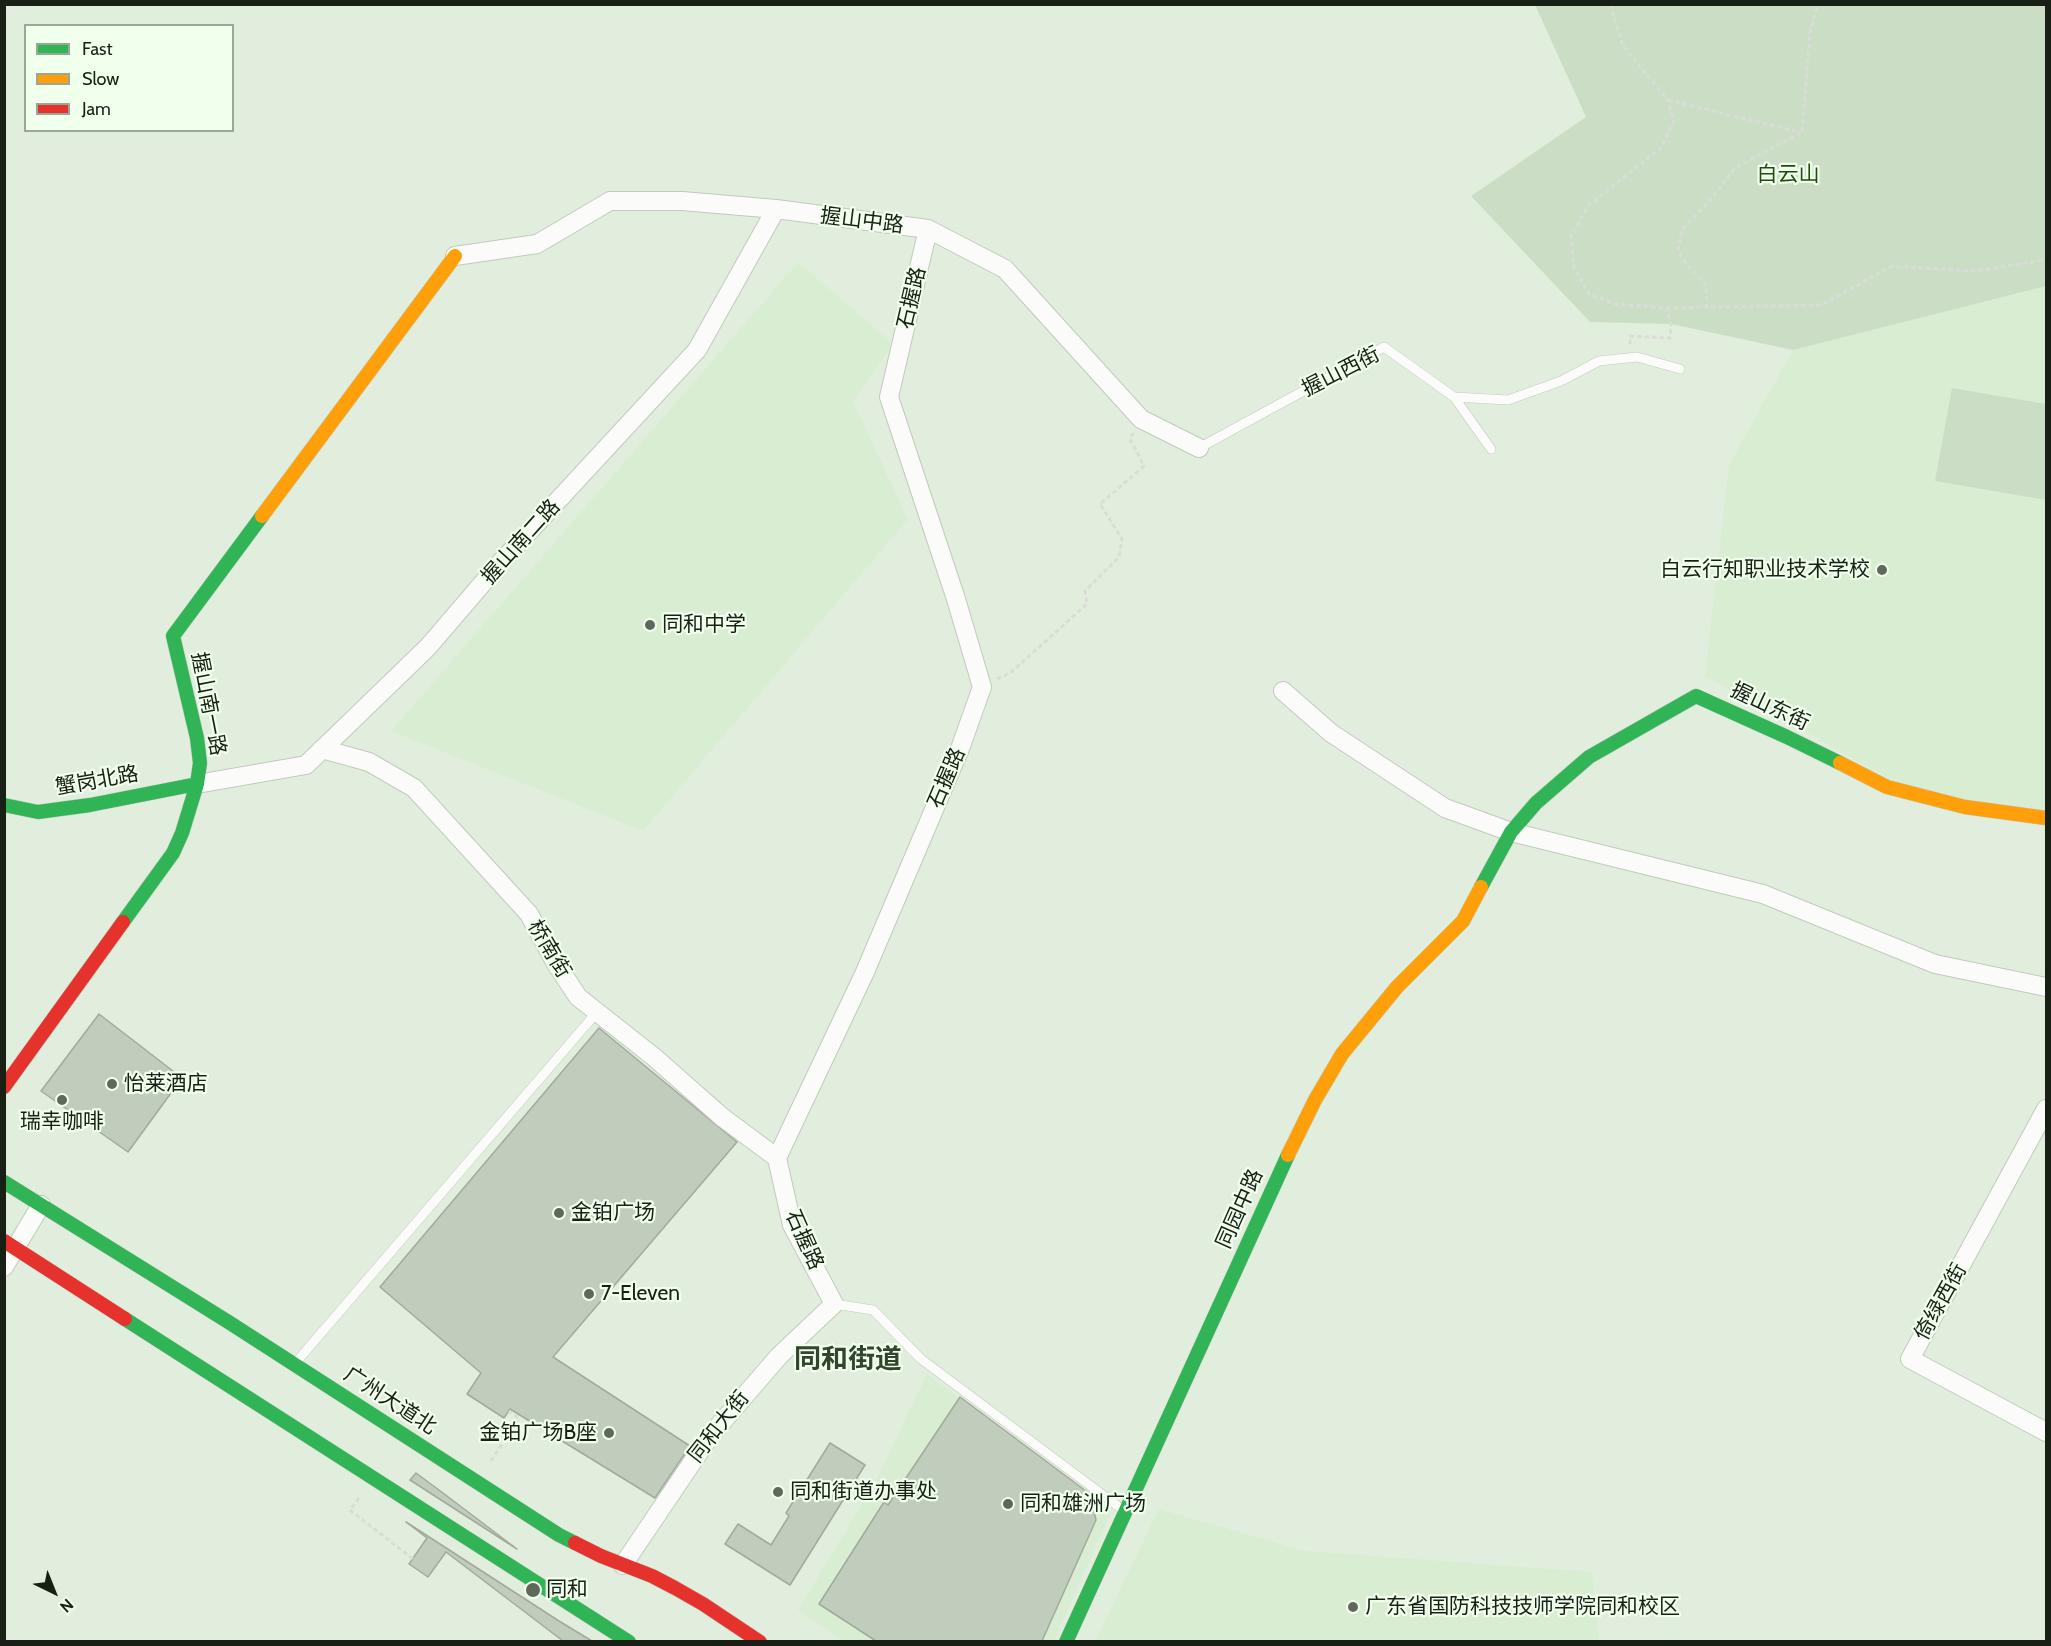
<!DOCTYPE html>
<meta charset="utf-8">
<style>
body{margin:0}
#map{position:relative;width:2051px;height:1646px;overflow:hidden;background:#e2eedd;font-family:Cabin,sans-serif}
canvas{display:block}
.frame{position:absolute;inset:0;border:6px solid #182016;pointer-events:none}
.legend{position:absolute;left:24px;top:24px;width:210px;height:108px;box-sizing:border-box;background:#f1ffed;border:2px solid #9aa697;margin:0;padding:8px 10px;list-style:none;font-size:18px;color:#182016}
.legend li{display:flex;align-items:center;gap:12px;height:30px}
.legend b{width:30px;border:2px solid #9aa697}
.north{position:absolute;left:24px;top:1562px;width:60px;height:60px;-webkit-text-stroke:4px #f1ffed;paint-order:stroke;rotate:137deg;font-size:16px;font-weight:700;line-height:24px;text-align:center;color:#182016}
.north::after{content:'';display:block;margin:auto;width:21px;height:27px;background:#182016;clip-path:polygon(50% 0,100% 100%,50% 72%,0 100%)}
</style>
<div id="map">
<canvas width="2051" height="1646"></canvas>
<div class="frame"></div>
<ul class="legend">
<li><b style="height:8px;background:#30b455"></b>Fast</li>
<li><b style="height:8px;background:#ff9f0a"></b>Slow</li>
<li><b style="height:8px;background:#e5322d"></b>Jam</li>
</ul>
<div class="north">N</div>
</div>
<script>
const c = document.querySelector('canvas').getContext('2d');
c.lineJoin = 'round';
function paint(path, color) {
  c.fillStyle = color;
  c.fill(path, 'evenodd');
}
function shape(rows) {
  const path = new Path2D();
  for (const r of rows) {
    path.moveTo(r[0], r[1]);
    for (let i = 2; i < r.length; i += 2) path.lineTo(r[i], r[i + 1]);
  }
  return path;
}
function trace(path, color, width, dash) {
  c.strokeStyle = color;
  c.lineWidth = width;
  c.lineCap = dash ? 'butt' : 'round';
  c.setLineDash(dash || []);
  c.stroke(path);
}
function write(font, color, halo, rows, align = 'center') {
  c.font = font + ' Cabin,"Noto Sans SC",sans-serif';
  c.lineWidth = 4.5;
  c.setLineDash([]);
  c.textBaseline = 'middle';
  c.strokeStyle = halo;
  c.fillStyle = color;
  for (const [text, x, y, turn = 0] of rows) {
    c.save();
    c.translate(x, y);
    c.rotate((+turn || 0) * Math.PI / 180);
    c.textAlign = isNaN(turn) ? turn : align;
    if (halo) c.strokeText(text, 0, 0);
    c.fillText(text, 0, 0);
    c.restore();
  }
}
paint(shape([
 [798,262,893,344,853,402,908,519,643,831,391,731],
 [2046,286,2046,818,1920,796,1705,676,1729,465,1793,350],
 [927,1374,1111,1512,1054,1641,844,1641,798,1610,874,1484],
 [1159,1509,1305,1551,1592,1572,1599,1641,1095,1641]
]), '#d9edd3');
paint(shape([
 [1535,5,2046,5,2046,286,1793,350,1671,324,1590,322,1471,196,1586,117],
 [1952,388,2046,404,2046,500,1935,481]
]), '#cbdec5');
const building = shape([
 [99,1014,182,1078,128,1152,41,1091,99,1014],
 [599,1028,737,1142,553,1357,690,1446,655,1498,510,1409,504,1418,467,1394,481,1373,380,1287,599,1028],
 [960,1397,1090,1494,1096,1520,1042,1641,876,1641,819,1604,884,1502,888,1505,960,1397],
 [830,1443,865,1465,790,1585,725,1544,738,1524,771,1545,789,1516,786,1513,830,1443],
 [416,1473,443,1493,517,1549,410,1480,416,1473],
 [406,1522,559,1621,592,1641,563,1641,446,1552,428,1577,409,1564,427,1538,406,1522]
]);
paint(building, '#c0ccbc');
trace(building, '#a1aa9d', 1.5);
const lane = shape([
 [1454,397,1508,400,1561,381,1599,361,1637,357,1680,369],
 [1199,448,1384,347,1454,397,1491,449],
 [834,1304,873,1310,921,1359,1123,1510],
 [298,1360,597,1012]
]);
const street = shape([
 [455,256,537,244,610,201,682,201,776,209,928,229,1005,269,1141,419,1199,448],
 [1283,691,1331,733,1445,808,1511,832,1763,894,1935,964,2046,987],
 [322,749,369,762,414,788,529,914,555,962,578,997,654,1057,722,1117,777,1158],
 [197,784,306,765,428,647,500,563,697,350,776,209],
 [2046,1109,1910,1359,2046,1432],
 [4,1267,41,1205],
 [623,1565,710,1436,779,1356,834,1304,792,1225,777,1158,865,972,961,746,982,687,956,599,889,397,928,229]
]);
const fast = shape([
 [4,805,38,812,90,805,197,784],
 [1481,887,1511,832,1536,803,1589,757,1696,696,1787,737,1840,763],
 [123,922,173,853,182,833,197,784,200,763,197,738,173,636,262,516],
 [4,1182,230,1323,559,1535,575,1543],
 [125,1319,629,1642],
 [1066,1642,1288,1155]
]);
const slow = shape([
 [262,516,455,256],
 [1840,763,1887,787,1965,807,2046,818],
 [1288,1155,1315,1100,1342,1054,1397,987,1463,921,1481,887]
]);
const jam = shape([
 [4,1087,123,922],
 [4,1241,125,1319],
 [575,1543,601,1556,652,1576,675,1588,703,1604,760,1642]
]);
trace(lane, '#c1cabd', 10);
trace(street, '#c1cabd', 20);
trace(fast, '#c1cabd', 15);
trace(slow, '#c1cabd', 15);
trace(jam, '#c1cabd', 15);
trace(shape([
 [1610,4,1623,46,1668,100,1674,121,1662,147,1589,205,1571,236,1574,267,1589,294,1615,304,1666,308,1821,305,1892,266,1974,271,2046,260],
 [1668,100,1800,132],
 [1707,308,1706,285,1686,264,1678,250,1682,230,1710,200,1735,168,1802,132,1810,33,1818,4],
 [1630,344,1630,336,1670,338,1671,324,1666,308],
 [997,679,1010,673,1087,604,1085,591,1119,557,1122,539,1100,504,1144,466,1130,439,1133,433],
 [491,1461,519,1418,509,1411],
 [359,1498,350,1510,413,1559]
]), '#d9dcd7', 3, [4.5, 3]);
trace(lane, '#fbfcfa', 9);
trace(street, '#fbfcfa', 18);
trace(fast, '#30b455', 14);
trace(slow, '#ff9f0a', 14);
trace(jam, '#e5322d', 14);
for (const [x, y, r, color] of [
 [1882,570,6,"#5f685c"],
 [650,625,6,"#5f685c"],
 [112,1084,6,"#5f685c"],
 [62,1100,6,"#5f685c"],
 [559,1213,6,"#5f685c"],
 [589,1294,6,"#5f685c"],
 [609,1433,6,"#5f685c"],
 [778,1492,6,"#5f685c"],
 [1008,1504,6,"#5f685c"],
 [533,1590,8,"#5f685c"],
 [1353,1607,6,"#5f685c"]
]) {
  const dot = new Path2D();
  dot.arc(x, y, r, 0, 2 * Math.PI);
  c.fillStyle = color;
  c.fill(dot);
  trace(dot, '#f1ffed', 2);
}
write('21px', '#1f4b0e', '#f1ffed', [
 ["白云山",1788,175]
]);
write('21px', '#182016', '#f1ffed', [
 ["握山中路",862,221,7],
 ["石握路",912,298,-77],
 ["握山西街",1341,372,-27],
 ["握山南二路",521,542,-48],
 ["握山南一路",208,704,79],
 ["握山东街",1770,707,25],
 ["石握路",947,778,-67],
 ["蟹岗北路",97,781,-10],
 ["桥南街",549,949,59],
 ["同园中路",1240,1209,-66],
 ["石握路",804,1240,66],
 ["倚绿西街",1941,1302,-61],
 ["广州大道北",390,1401,33],
 ["同和大街",719,1427,-52]
]);
write('21px', '#182016', '#f1ffed', [
 ["白云行知职业技术学校",1870,570,"right"],
 ["同和中学",662,625],
 ["怡莱酒店",124,1084],
 ["瑞幸咖啡",62,1122,"center"],
 ["金铂广场",571,1213],
 ["7-Eleven",601,1294],
 ["金铂广场B座",597,1433,"right"],
 ["同和街道办事处",790,1492],
 ["同和雄洲广场",1020,1504],
 ["同和",546,1590],
 ["广东省国防科技技师学院同和校区",1365,1607]
], 'left');
write('bold 27px', '#33452d', '#f1ffed', [
 ["同和街道",848,1360]
]);
</script>
